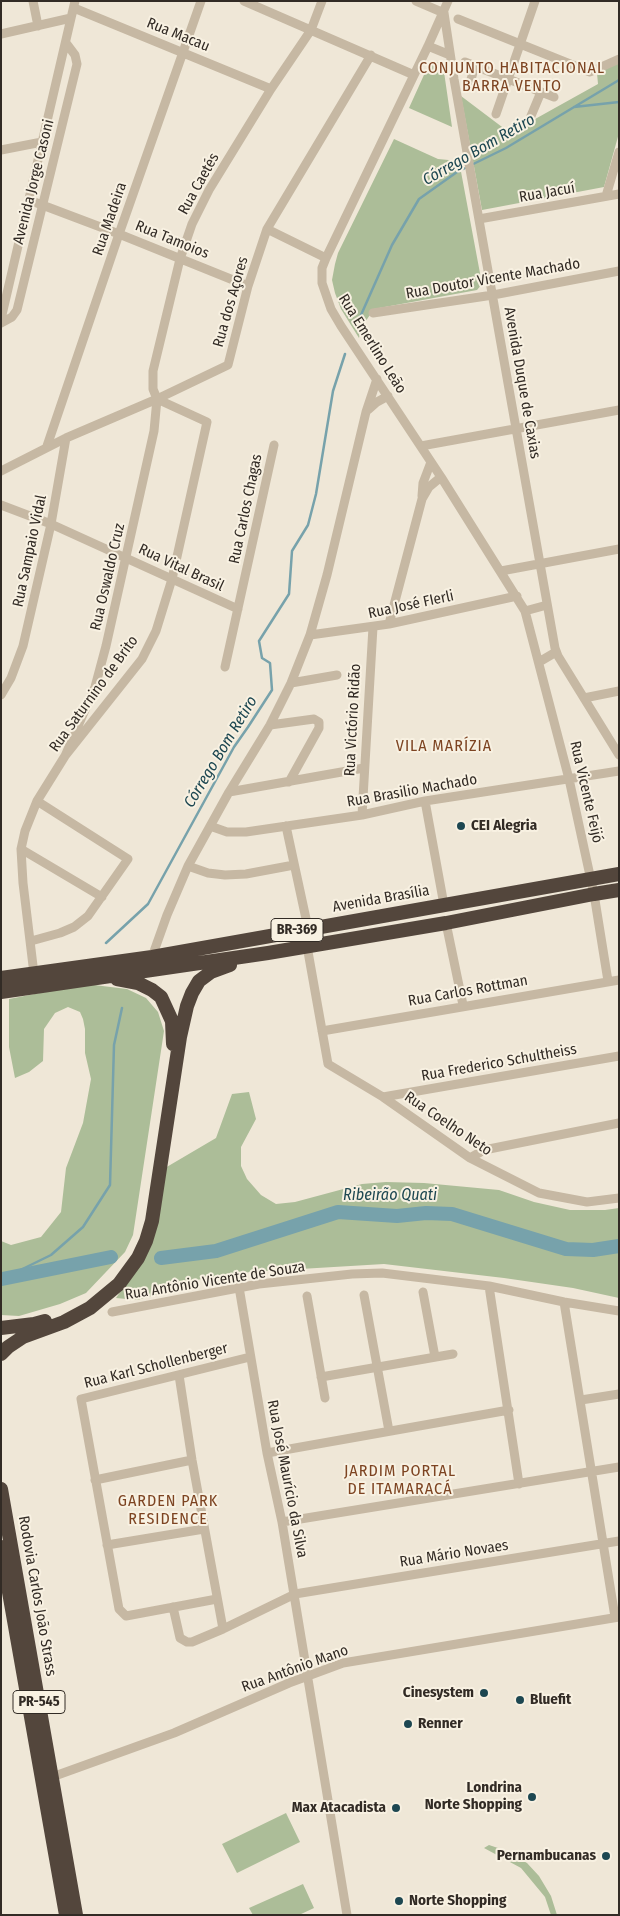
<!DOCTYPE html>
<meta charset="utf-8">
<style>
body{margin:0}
#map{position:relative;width:620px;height:1916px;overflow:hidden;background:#efe7d7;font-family:"Fira Sans Condensed",sans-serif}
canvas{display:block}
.frame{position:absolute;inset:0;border:2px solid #322b25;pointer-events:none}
</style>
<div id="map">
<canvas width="620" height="1916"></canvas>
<div class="frame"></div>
</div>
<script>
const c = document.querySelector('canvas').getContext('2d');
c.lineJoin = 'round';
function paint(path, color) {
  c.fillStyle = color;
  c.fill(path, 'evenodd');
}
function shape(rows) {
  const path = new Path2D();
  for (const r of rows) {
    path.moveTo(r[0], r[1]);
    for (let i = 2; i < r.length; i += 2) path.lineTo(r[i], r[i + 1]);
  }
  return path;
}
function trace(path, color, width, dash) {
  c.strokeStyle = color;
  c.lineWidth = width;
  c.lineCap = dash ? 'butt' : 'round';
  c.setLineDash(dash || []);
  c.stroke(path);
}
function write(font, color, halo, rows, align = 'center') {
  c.font = font + ' "Fira Sans Condensed",sans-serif';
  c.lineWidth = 4;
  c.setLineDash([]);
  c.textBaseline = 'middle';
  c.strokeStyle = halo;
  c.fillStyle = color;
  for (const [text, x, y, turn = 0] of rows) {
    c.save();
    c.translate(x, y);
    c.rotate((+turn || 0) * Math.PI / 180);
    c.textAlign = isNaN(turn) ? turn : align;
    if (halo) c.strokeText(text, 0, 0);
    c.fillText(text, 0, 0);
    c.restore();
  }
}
paint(shape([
 [434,62,440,62,443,65,452,127,409,108,428,66],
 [619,63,619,133,604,187,482,210,461,96,510,133,598,84,597,73],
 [394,139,438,159,459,161,482,284,477,290,374,309,361,328,359,338,341,309,335,293,332,280,335,264,338,253],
 [86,984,127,989,146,998,158,1012,164,1031,133,1235,125,1252,86,1293,60,1304,19,1316,1,1315,1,1241,11,1245,41,1237,61,1212,66,1168,83,1123,91,1079,85,1053,85,1029,83,1019,80,1012,68,1007,55,1013,44,1029,43,1061,29,1072,15,1078,9,1047,9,999],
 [249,1092,256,1119,241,1147,241,1166,247,1179,261,1195,276,1204,295,1202,362,1184,386,1182,424,1183,499,1190,534,1202,570,1210,605,1210,619,1208,619,1298,573,1288,504,1278,384,1264,250,1272,196,1280,159,1294,137,1300,116,1298,149,1249,165,1168,216,1138,232,1094],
 [286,1813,300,1842,237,1873,222,1844],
 [489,1845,504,1850,527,1863,539,1876,551,1896,557,1915,551,1915,545,1897,521,1868,484,1848],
 [303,1884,314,1908,299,1915,253,1915,249,1908]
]), '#acbd98');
trace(shape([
 [574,107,619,102],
 [357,324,392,245,419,199,457,172,506,148,619,80],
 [106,943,148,904,234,747,248,727,272,690,270,663,262,658,259,641,289,594,292,551,308,525,316,494,333,391,345,354],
 [2,1279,51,1255,83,1227,110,1185,114,1045,122,1008]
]), '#77a2ab', 2.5);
trace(shape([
 [161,1258,216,1251,338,1212,397,1216,426,1213,452,1214,566,1249,593,1250,619,1246],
 [2,1279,111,1257]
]), '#77a2ab', 14);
trace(shape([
 [33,1,38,26],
 [244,1,414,75],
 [416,1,444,13],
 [448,1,428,46,326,258,322,268,322,283,331,309,341,326,441,477,525,611,569,779,594,894,608,981],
 [74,8,271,89],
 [444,13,454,79,555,648,558,656,619,755],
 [458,19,590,72,619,59],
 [1,34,71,18],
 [428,46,450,55],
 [465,62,554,97],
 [469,86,475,66],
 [496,114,535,1],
 [531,116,541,92],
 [1,150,42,142],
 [606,196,619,152],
 [29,200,119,234,248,286],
 [479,219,619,194],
 [267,229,326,258],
 [373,313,493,295,619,271],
 [1,319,75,1],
 [1,323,12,317,17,310,77,64,75,55,66,43],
 [368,410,377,402,388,396],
 [47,446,119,234,201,1],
 [421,446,619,410],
 [1,471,66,438,157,399,228,365,248,286,267,229,371,55],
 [422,496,423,483,431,462],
 [1,505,51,524,238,609],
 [501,571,619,549],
 [525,611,547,605],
 [389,624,422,499,429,487,441,477],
 [310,635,389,624,517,596],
 [539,662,556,652],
 [225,667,274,445],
 [291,683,337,675],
 [1,695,11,678,23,646,51,524,66,438],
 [584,698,619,691],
 [270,725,314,719,319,722,319,728,289,782],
 [65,756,95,687,106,646,154,431,157,399,153,389,153,371,180,259,192,224,209,190,271,89,311,30,322,1],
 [229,792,364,768],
 [425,801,444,905],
 [362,815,373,627],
 [210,826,227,832,246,832,362,815,425,801,619,771],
 [286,826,308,928],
 [21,849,102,897],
 [188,866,208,873,225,875,246,874,294,865],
 [446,923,463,1005],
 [31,941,60,933,74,927,88,916,128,859,37,801],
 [307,946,328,1064,383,1097,470,1158,539,1193,587,1202,619,1198],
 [152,957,167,915,188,866,229,792,270,725,291,683,310,635,327,575,366,412,377,379],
 [34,974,23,883,21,849,25,831,37,801,65,756,142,659,156,631,172,579,207,422,157,399],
 [322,1031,619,980],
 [383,1097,619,1056],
 [470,1158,484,1150,619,1123],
 [489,1286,519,1484],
 [239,1287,267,1453,282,1522,347,1915],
 [423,1292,435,1357],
 [364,1295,389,1431],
 [307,1296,325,1398],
 [564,1302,615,1617],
 [112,1312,259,1284,352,1274,382,1273,489,1286,564,1302,619,1311],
 [179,1375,192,1460,223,1629],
 [321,1377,453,1354],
 [581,1400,619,1394],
 [267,1453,509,1410],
 [95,1480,192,1460],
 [282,1522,619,1467],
 [107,1545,204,1529],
 [217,1599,126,1616,119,1609,81,1399,250,1357],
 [173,1607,180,1638,187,1642,192,1642,223,1629,295,1594,619,1541],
 [52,1777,174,1733,289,1683,343,1663,619,1617]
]), '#c6b8a3', 9);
trace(shape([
 [1,978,152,957,619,874],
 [117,979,138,983,152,990,161,997,172,1021,173,1044],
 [1,992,268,953,446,923,594,894,619,890],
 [1,1328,34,1324,45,1321],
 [1,1354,8,1347,23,1337,64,1322,90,1308,119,1284,138,1258,146,1241,152,1221,180,1037,187,1006,192,993,199,981,211,972,230,965],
 [1,1489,76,1915],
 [1,1547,66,1915]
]), '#53463c', 14);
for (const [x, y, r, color] of [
 [461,826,5,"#1d4751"],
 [484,1693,5,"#1d4751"],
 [520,1700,5,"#1d4751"],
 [408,1724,5,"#1d4751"],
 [532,1797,5,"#1d4751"],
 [396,1808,5,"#1d4751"],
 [606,1856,5,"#1d4751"],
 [399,1901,5,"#1d4751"]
]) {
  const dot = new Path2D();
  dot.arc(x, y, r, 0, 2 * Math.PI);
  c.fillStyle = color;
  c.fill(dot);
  trace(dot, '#f8f1e2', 2);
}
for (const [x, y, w] of [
 [297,930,52],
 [39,1702,52]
]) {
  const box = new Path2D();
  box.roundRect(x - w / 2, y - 11.5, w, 23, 4);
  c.fillStyle = '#f8f1e2';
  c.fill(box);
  trace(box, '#322b25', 1);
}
write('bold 14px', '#322b25', null, [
 ["BR-369",297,930],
 ["PR-545",39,1702]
]);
write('15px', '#322b25', '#f8f1e2', [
 ["Rua Macau",178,35,22],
 ["Avenida Jorge Casoni",34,182,-76],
 ["Rua Caetés",199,184,-61],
 ["Rua Jacuí",547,193,-10],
 ["Rua Madeira",110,219,-71],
 ["Rua Tamoios",172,240,22],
 ["Rua Doutor Vicente Machado",493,279,-10],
 ["Rua dos Açores",231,302,-74],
 ["Rua Emerlino Leão",372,344,58],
 ["Avenida Duque de Caxias",522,383,80],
 ["Rua Carlos Chagas",246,509,-78],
 ["Rua Sampaio Vidal",30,551,-78],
 ["Rua Vital Brasil",181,568,25],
 ["Rua Oswaldo Cruz",108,577,-77],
 ["Rua José FIerli",411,605,-12],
 ["Rua Saturnino de Brito",94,694,-54],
 ["Rua Victório Ridão",353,720,-87],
 ["Rua Brasilio Machado",412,791,-10],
 ["Rua Vicente Feijó",586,792,77],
 ["Avenida Brasília",381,899,-10],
 ["Rua Carlos Rottman",468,991,-10],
 ["Rua Frederico Schultheiss",499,1063,-10],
 ["Rua Coelho Neto",448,1124,34],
 ["Rua Antônio Vicente de Souza",215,1281,-9],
 ["Rua Karl Schollenberger",156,1366,-14],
 ["Rua José Maurício da Silva",287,1479,79],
 ["Rua Mário Novaes",454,1554,-9],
 ["Rodovia Carlos João Strass",37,1596,80],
 ["Rua Antônio Mano",295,1669,-20]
]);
write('bold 15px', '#322b25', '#f8f1e2', [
 ["CEI Alegria",471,826],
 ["Cinesystem",474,1693,"right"],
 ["Bluefit",530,1700],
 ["Renner",418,1724],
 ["Londrina",522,1788,"right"],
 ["Norte Shopping",522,1805,"right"],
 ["Max Atacadista",386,1808,"right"],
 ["Pernambucanas",596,1856,"right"],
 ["Norte Shopping",409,1901]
], 'left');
c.letterSpacing = '1px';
write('16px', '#7d4422', '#f8f1e2', [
 ["CONJUNTO HABITACIONAL",512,69],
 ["BARRA VENTO",512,87],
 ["VILA MARÍZIA",444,747],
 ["JARDIM PORTAL",400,1472],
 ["DE ITAMARACÁ",400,1490],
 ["GARDEN PARK",168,1502],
 ["RESIDENCE",168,1520]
]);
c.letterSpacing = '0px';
write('italic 16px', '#1d4751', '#f8f1e2', [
 ["Córrego Bom Retiro",479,150,-30],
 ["Córrego Bom Retiro",221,752,-59],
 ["Ribeirão Quati",390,1196]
]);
</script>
